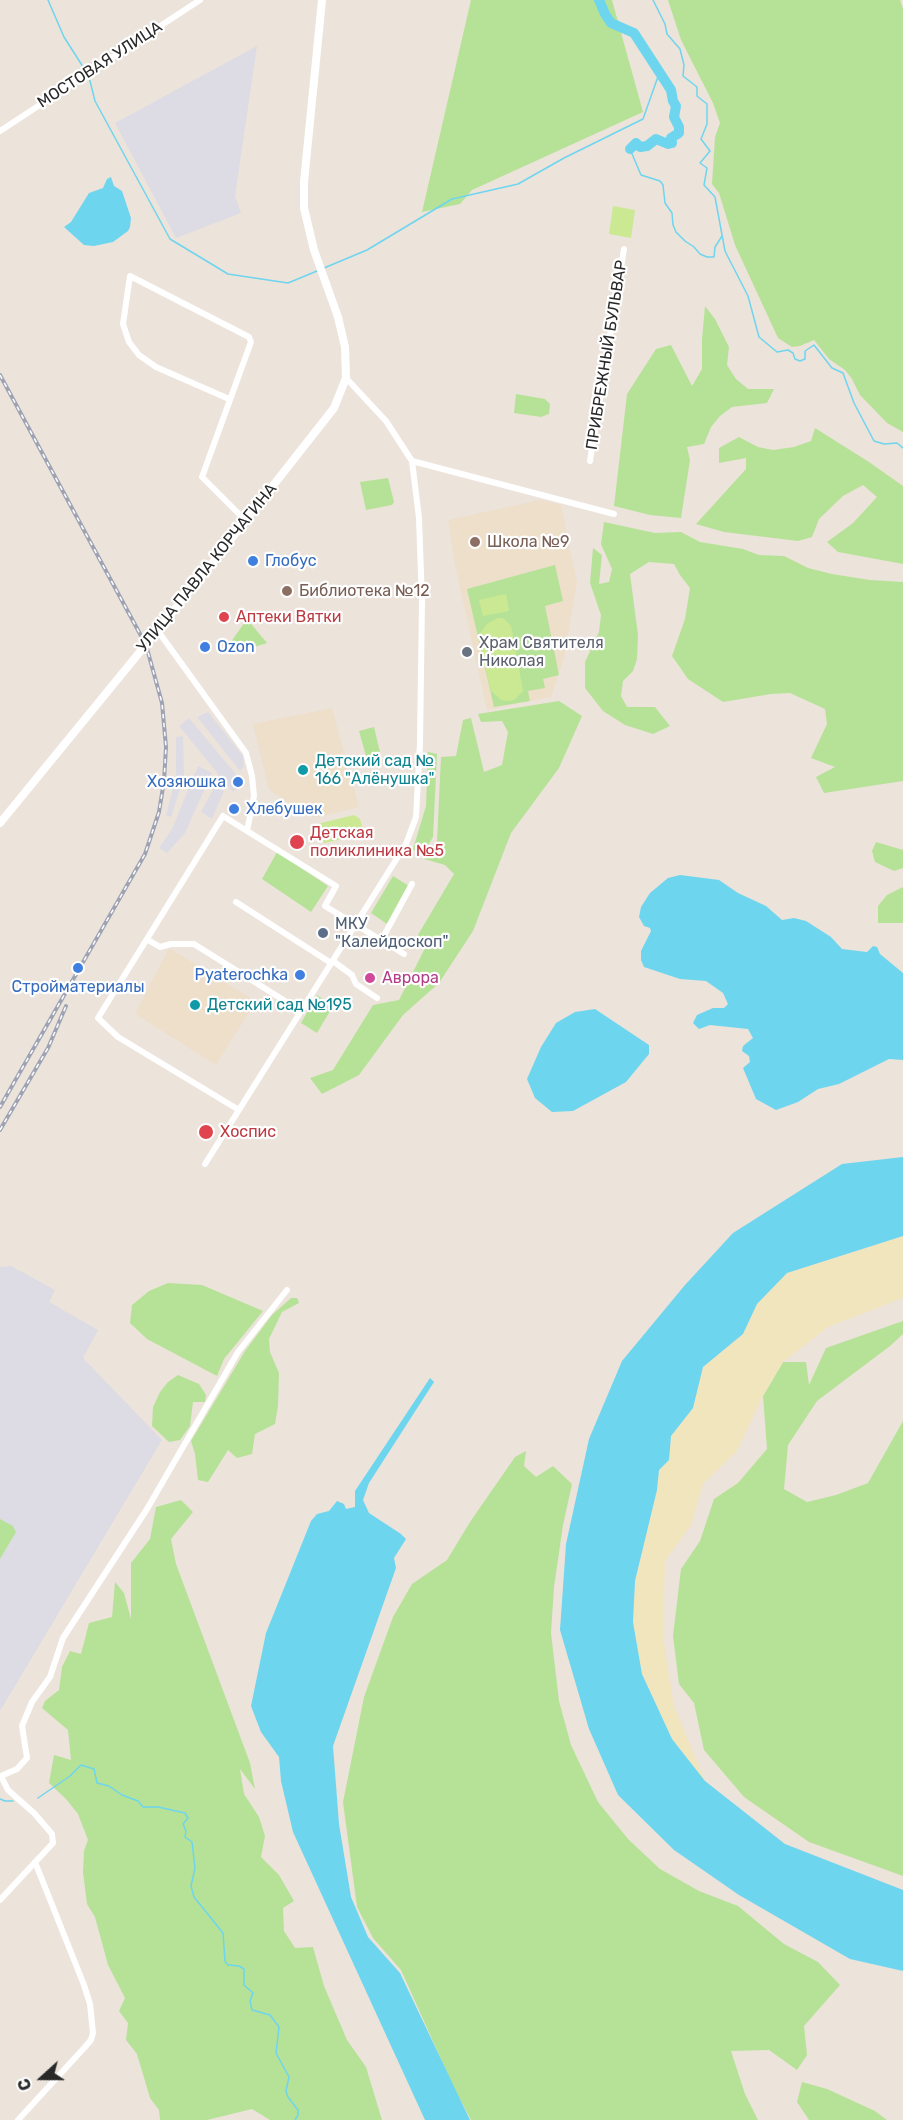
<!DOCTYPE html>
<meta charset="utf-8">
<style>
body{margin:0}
#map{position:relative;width:903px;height:2120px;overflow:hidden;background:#ece3db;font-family:Rubik,sans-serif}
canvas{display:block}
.north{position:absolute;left:12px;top:2048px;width:60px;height:60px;-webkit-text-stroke:4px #fff;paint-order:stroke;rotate:249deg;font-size:16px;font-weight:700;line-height:24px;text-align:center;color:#292929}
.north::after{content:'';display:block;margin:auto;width:21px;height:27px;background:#292929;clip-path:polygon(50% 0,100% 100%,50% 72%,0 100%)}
</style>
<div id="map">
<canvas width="903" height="2120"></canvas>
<div class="north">С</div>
</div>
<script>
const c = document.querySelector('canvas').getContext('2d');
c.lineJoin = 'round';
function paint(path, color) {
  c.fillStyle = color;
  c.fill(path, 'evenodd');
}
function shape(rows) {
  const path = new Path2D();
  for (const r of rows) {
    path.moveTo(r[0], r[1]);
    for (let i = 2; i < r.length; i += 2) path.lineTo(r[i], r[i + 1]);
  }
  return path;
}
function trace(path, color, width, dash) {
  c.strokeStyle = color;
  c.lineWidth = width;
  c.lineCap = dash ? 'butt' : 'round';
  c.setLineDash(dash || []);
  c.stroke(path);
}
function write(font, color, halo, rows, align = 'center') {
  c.font = font + ' Rubik,sans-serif';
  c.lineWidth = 4.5;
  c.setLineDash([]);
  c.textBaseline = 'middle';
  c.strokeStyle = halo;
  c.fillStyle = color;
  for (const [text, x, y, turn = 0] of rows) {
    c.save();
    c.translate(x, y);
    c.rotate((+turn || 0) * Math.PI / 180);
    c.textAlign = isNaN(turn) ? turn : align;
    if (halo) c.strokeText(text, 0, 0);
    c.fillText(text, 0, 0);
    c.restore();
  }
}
paint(shape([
 [257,46,235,196,241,213,176,238,115,123],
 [208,712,243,756,244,766,240,771,197,717],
 [189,718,244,784,233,792,179,726],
 [183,736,184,776,171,817,166,815,176,777,176,737],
 [198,766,212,773,185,833,167,853,159,848,172,829],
 [216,784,224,791,212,819,201,812],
 [11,1266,55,1290,49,1302,98,1330,83,1358,162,1440,0,1711,0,1267]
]), '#dddce4');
paint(shape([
 [540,500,561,505,577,582,564,658,551,697,487,710,455,565,448,520],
 [332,708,359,807,314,818,269,790,253,724],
 [169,948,249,997,254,1004,216,1065,135,1014]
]), '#eddfca');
paint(shape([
 [471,0,612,0,643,112,472,190,460,204,422,212],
 [668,0,900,0,903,9,903,432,887,423,860,395,852,379,845,370,829,359,814,340,800,346,792,347,778,338,735,245,719,193,712,184,715,137,720,123,713,103,681,40],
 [705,306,715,319,729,347,727,365,736,379,748,389,774,389,767,403,732,407,720,416,711,427,704,444,687,447,690,460,681,518,650,515,614,506,627,394,656,349,671,345,692,386,702,369,702,339],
 [516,394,545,399,550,404,549,414,541,417,514,413],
 [815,428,869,462,903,486,903,564,838,552,827,542,853,523,877,497,863,485,843,496,819,519,812,537,798,541,724,532,696,524,746,469,746,458,719,463,719,448,739,437,758,447,773,450,794,447,811,441],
 [388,478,394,502,392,505,366,510,360,482],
 [604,522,655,533,681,532,700,542,743,549,759,555,784,556,808,568,832,574,870,580,903,582,903,781,824,793,816,777,835,767,811,758,827,724,825,709,790,693,771,694,723,702,688,679,672,656,685,619,690,588,680,575,674,564,649,562,630,574,638,635,637,659,633,671,623,681,621,696,627,707,655,707,670,726,653,734,625,725,603,711,585,688,585,662,599,632,601,615,590,583,593,548,602,555,599,584,609,582,612,569,601,544],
 [555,565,563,601,545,606,559,675,543,679,545,688,528,691,530,701,494,707,467,589],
 [247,619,267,643,232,654,226,649],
 [559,701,582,716,559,768,511,833,473,931,439,983,403,1015,359,1075,322,1094,310,1078,333,1070,373,1005,399,1000,425,948,415,940,454,874,445,865,424,859,437,841,441,757,456,756,463,720,471,718,484,772,502,765,508,732,502,721,481,722,478,714],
 [374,727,380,752,366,756,359,731],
 [428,752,437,754,433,837,421,857,413,849,426,806],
 [876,842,903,850,903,868,894,871,875,862,872,851],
 [277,852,328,886,311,912,262,879],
 [393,876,409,886,387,924,371,913],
 [903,887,903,923,878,923,878,906,887,895],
 [317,995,333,1006,317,1033,301,1023],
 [168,1283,202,1285,263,1311,224,1359,217,1376,147,1339,130,1323,132,1305,149,1291],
 [291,1298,297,1298,299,1303,282,1312,269,1339,270,1352,279,1373,278,1406,275,1424,255,1434,252,1454,237,1458,228,1450,208,1482,198,1480,195,1454,191,1441,245,1351,272,1315],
 [903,1321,903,1334,890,1346,817,1401,788,1445,784,1489,807,1502,836,1495,868,1483,903,1421,903,1876,809,1842,744,1797,704,1750,694,1703,679,1684,673,1636,681,1569,700,1541,714,1499,738,1483,767,1449,763,1396,783,1362,806,1362,809,1385,826,1348],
 [178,1375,199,1384,206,1395,205,1402,193,1402,190,1426,180,1440,169,1442,152,1426,153,1407,160,1392,168,1382],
 [526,1451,524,1466,536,1477,553,1466,572,1484,563,1525,554,1587,551,1633,559,1701,571,1745,598,1802,628,1839,660,1869,699,1891,738,1906,784,1944,818,1962,840,1985,804,2026,807,2055,797,2070,769,2050,731,2051,745,2094,758,2120,471,2120,453,2086,401,1970,373,1938,357,1907,343,1802,364,1697,393,1617,412,1584,447,1560,470,1522,515,1457],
 [181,1500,193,1512,171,1539,176,1564,250,1763,255,1789,240,1769,244,1794,259,1817,265,1836,261,1857,279,1875,294,1901,283,1908,284,1931,295,1948,313,1947,324,1986,347,2040,366,2067,382,2120,270,2120,252,2109,207,2120,160,2120,159,2110,150,2098,137,2054,126,2040,128,2023,119,2011,125,1998,108,1965,95,1917,87,1904,83,1872,84,1851,88,1840,78,1814,66,1799,49,1783,54,1755,71,1760,68,1730,42,1708,45,1701,59,1690,62,1667,70,1651,81,1654,89,1623,112,1617,115,1582,124,1593,131,1619,131,1563,150,1539,156,1507],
 [0,1519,13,1526,16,1532,0,1559],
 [802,2082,827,2089,875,2111,887,2120,809,2120,797,2102]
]), '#b6e297');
paint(shape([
 [903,1236,903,1298,828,1327,783,1362,763,1396,737,1451,703,1484,691,1525,665,1561,663,1637,674,1706,705,1781,672,1739,642,1674,633,1622,635,1581,657,1490,659,1470,669,1460,671,1436,693,1408,703,1367,743,1334,757,1304,787,1273]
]), '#f1e5be');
paint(shape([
 [613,206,635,210,631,238,609,234],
 [506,594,509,611,483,616,479,600],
 [498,618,503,618,511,626,523,691,514,700,507,701,501,700,491,691,478,636,487,624],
 [354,815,360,819,364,832,362,835,324,843,318,829,321,823]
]), '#cbe993');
paint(shape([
 [111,177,114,186,122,191,131,218,130,227,128,231,113,242,94,246,84,245,64,227,71,222,89,193,103,188,107,179],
 [680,875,719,880,738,893,766,906,782,920,794,918,806,921,831,937,842,949,867,952,873,946,877,947,880,954,903,973,903,1060,889,1059,839,1084,818,1089,798,1102,776,1110,756,1099,743,1068,750,1062,749,1056,742,1051,743,1046,753,1038,748,1029,710,1025,699,1029,693,1023,697,1015,713,1008,724,1008,728,1004,723,993,706,981,680,979,644,967,641,960,641,951,651,931,650,928,644,926,639,917,641,907,650,893,668,878],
 [595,1009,649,1045,649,1054,626,1082,573,1111,552,1112,535,1098,527,1079,541,1047,556,1023,575,1012],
 [903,1157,903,1236,787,1273,757,1304,743,1334,703,1367,693,1408,671,1436,669,1460,659,1470,657,1490,635,1581,633,1622,642,1674,672,1739,705,1781,785,1844,903,1890,903,1971,850,1959,739,1895,674,1850,618,1795,589,1729,560,1630,566,1544,589,1439,622,1361,685,1285,733,1233,842,1164],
 [430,1378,434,1382,369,1483,363,1500,369,1513,401,1534,406,1539,394,1558,396,1568,333,1746,339,1824,351,1897,368,1937,400,1973,470,2120,425,2120,293,1832,281,1781,279,1757,261,1732,251,1706,266,1633,311,1521,317,1514,329,1511,337,1501,344,1504,346,1509,355,1507,355,1491]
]), '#6ed5ee');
trace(shape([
 [48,0,64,37,85,70],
 [653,0,665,24,667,34,680,49,684,65,683,76,697,87,697,96,707,104,707,124,701,139,710,151,700,163,707,168,704,185,715,197,725,251,748,296,759,337,777,352,788,350,793,353,795,359,800,361,805,359,805,351,814,345,832,368,843,373,854,403,874,441,884,444,897,443,903,448],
 [89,77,95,101,170,239,228,274,288,283,317,271],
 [630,149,641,175,660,181,663,185,665,203,672,213,673,225,676,232,685,241,694,247,700,254,707,257,714,257,715,247,722,236],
 [324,268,367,250,452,199,518,184,564,158,643,119,660,71],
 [38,1798,70,1776,81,1765,94,1769,97,1783,109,1786,122,1795,138,1801,143,1807,158,1807,185,1813,188,1818,183,1824,186,1831,185,1837,192,1842,195,1868,191,1886,194,1897,223,1933,225,1961,228,1965,239,1966,244,1969,244,1985,253,1993,250,2001,252,2010,270,2015,279,2027,276,2053,289,2077,286,2091,288,2097,298,2110,298,2115,295,2120],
 [0,1799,5,1801,13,1801]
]), '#6ed5ee', 1.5);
trace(shape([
 [599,0,605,14,611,23,634,33,671,90,673,101,676,106,674,117,679,127,679,133,671,138,672,143,668,144,656,139,647,146,640,147,636,143,630,149]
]), '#6ed5ee', 10);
trace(shape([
 [0,131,200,0],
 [229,399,156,367,139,355,129,342,123,324,130,276,249,337,251,342,202,477,246,521],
 [412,461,614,514],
 [590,461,624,249],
 [158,631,246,753,252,776,254,796,247,831,223,816,98,1018,118,1037,239,1110],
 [247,831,336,886,325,906,404,954],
 [236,902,331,963],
 [148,940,160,947,171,944,194,944,301,1011],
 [381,941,412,884],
 [333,961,352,975,356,984,377,998],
 [205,1164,406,844,416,817,420,743,422,602,419,518,412,461,386,421,346,378],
 [0,1900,53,1843,52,1834,34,1813,8,1790,1,1776,17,1769,27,1758,22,1726,32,1702,50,1677,63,1638,147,1509,238,1352,287,1290],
 [18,2120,85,2047,91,2040,93,2033,90,2004,84,1985,35,1862]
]), '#fff', 6);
trace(shape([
 [0,823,206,571,334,408,346,378,345,347,338,317,314,250,304,208,304,182,322,0]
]), '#fff', 8);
const rail = shape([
 [0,375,146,645,162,703,166,747,164,781,159,812,145,854,0,1107],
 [0,1130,48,1048,66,1006]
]);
trace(rail, '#9ea3b4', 4);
trace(rail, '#fff', 1.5, [4.5]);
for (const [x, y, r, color] of [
 [475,542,6,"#8d6e63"],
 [253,561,6,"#3f7fe0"],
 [287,591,6,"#8d6e63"],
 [224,617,6,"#e0444e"],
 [205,647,6,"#3f7fe0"],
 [467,652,6,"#6b7280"],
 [303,770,6,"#0f9aa8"],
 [238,782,6,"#3f7fe0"],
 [234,809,6,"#3f7fe0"],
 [297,842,8,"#e0444e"],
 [323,933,6,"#5c6f8a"],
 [78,968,6,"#3f7fe0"],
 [300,975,6,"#3f7fe0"],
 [370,978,6,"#d1479c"],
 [195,1005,6,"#0f9aa8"],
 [206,1132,8,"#e0444e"]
]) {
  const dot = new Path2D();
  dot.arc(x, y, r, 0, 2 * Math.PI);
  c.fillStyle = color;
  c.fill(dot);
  trace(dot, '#fff', 2);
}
write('16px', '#292929', '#fff', [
 ["МОСТОВАЯ УЛИЦА",100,65,-33],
 ["ПРИБРЕЖНЫЙ БУЛЬВАР",607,355,-81],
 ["УЛИЦА ПАВЛА КОРЧАГИНА",207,568,-51]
]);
write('16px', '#785e54', '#fff', [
 ["Школа №9",487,542],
 ["Библиотека №12",299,591]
], 'left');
write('16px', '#366cbe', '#fff', [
 ["Глобус",265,561],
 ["Ozon",217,647],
 ["Хозяюшка",226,782,"right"],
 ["Хлебушек",246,809],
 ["Pyaterochka",288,975,"right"],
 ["Стройматериалы",78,987,"center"]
], 'left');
write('16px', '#be3a42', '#fff', [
 ["Аптеки Вятки",236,617],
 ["Детская",310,833],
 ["поликлиника №5",310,851],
 ["Хоспис",220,1132]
], 'left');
write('16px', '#5b616d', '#fff', [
 ["Храм Святителя",479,643],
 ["Николая",479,661]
], 'left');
write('16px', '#0d838f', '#fff', [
 ["Детский сад №",315,761],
 ["166 \"Алёнушка\"",315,779],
 ["Детский сад №195",207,1005]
], 'left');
write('16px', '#4e5e75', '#fff', [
 ["МКУ",335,924],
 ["\"Калейдоскоп\"",335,942]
], 'left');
write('16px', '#b23c85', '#fff', [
 ["Аврора",382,978]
], 'left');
</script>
